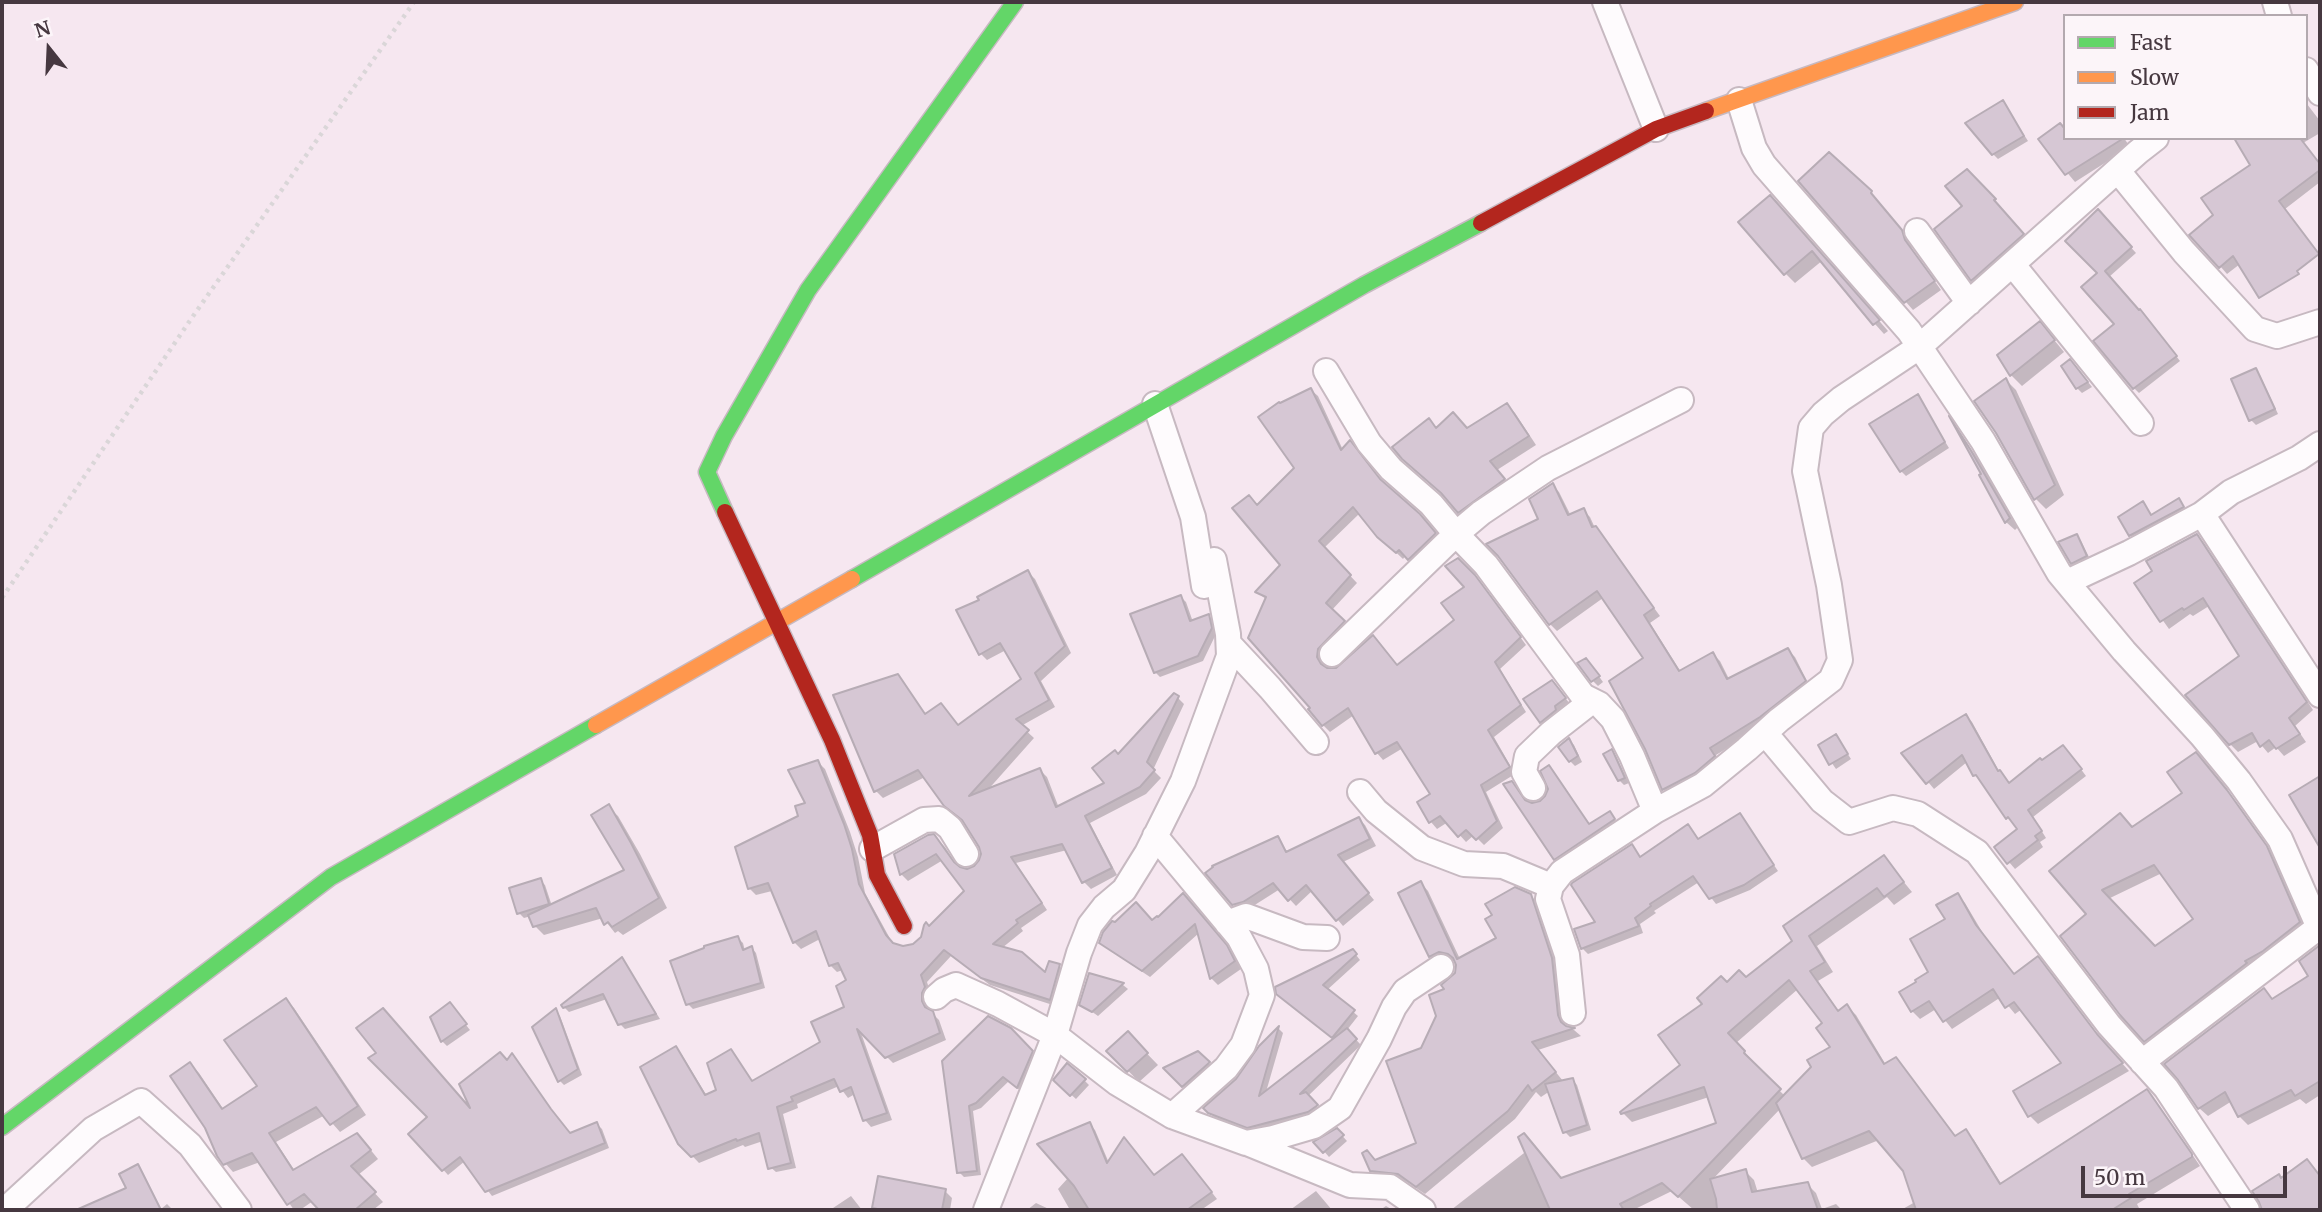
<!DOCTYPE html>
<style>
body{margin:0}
#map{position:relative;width:2322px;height:1212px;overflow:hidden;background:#f6e7f0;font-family:Merriweather,serif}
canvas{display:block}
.frame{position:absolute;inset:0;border:4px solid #463840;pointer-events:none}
.legend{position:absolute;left:2063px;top:14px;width:245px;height:126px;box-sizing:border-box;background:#fcf5f9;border:2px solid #b3a9af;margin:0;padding:9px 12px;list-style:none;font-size:21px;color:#463840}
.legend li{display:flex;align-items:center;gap:14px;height:35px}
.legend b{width:35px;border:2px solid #b3a9af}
.north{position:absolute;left:14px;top:14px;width:70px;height:70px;-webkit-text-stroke:5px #fcf5f9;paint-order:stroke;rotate:342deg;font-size:19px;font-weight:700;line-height:28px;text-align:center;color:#463840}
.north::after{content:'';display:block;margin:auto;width:24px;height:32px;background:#463840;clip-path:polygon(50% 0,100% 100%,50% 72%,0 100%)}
.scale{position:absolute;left:2081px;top:1166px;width:206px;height:32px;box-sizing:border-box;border:4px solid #463840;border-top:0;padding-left:9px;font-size:21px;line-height:24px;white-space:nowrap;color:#463840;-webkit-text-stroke:5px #fcf5f9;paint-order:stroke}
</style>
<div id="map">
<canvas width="2322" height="1212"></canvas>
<div class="frame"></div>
<ul class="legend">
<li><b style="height:9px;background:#63d668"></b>Fast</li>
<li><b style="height:9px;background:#ff974d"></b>Slow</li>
<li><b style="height:9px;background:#b3261e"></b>Jam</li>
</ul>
<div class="north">N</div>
<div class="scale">50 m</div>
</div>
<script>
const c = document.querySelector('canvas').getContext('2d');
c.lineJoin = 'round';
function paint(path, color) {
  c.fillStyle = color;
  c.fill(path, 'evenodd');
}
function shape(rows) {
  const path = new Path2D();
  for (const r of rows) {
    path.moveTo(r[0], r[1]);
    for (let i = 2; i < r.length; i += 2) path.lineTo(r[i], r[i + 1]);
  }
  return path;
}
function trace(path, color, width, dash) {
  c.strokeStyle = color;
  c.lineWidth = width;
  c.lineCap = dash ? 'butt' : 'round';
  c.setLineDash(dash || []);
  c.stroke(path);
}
paint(shape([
 [2003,102,2028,141,1998,159,1993,154],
 [2307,104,2320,121,2320,133,2303,143,2320,164,2320,182,2285,209,2307,238,2240,264,2227,274,2220,266,2215,215,2256,163,2248,138,2306,138],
 [2065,138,2124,138,2130,147,2075,182,2040,140],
 [1967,171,1999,205,1997,206,2027,240,1977,284,1973,279,1964,207],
 [1800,181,1871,193,1910,240,1912,249,1941,290,1913,310],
 [1780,207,1888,331,1884,334,1875,324,1823,260,1795,283,1785,273],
 [2098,211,2136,253,2109,277,2145,316,2180,361,2139,393,2134,388,2117,325,2099,273],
 [2050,335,2064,352,2022,386,2011,375],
 [2075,366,2092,387,2082,393,2077,388],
 [2255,370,2260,375,2278,414,2256,425,2251,420,2233,380],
 [2006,380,2016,390,2064,495,2046,509,2036,499,1976,399],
 [1311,390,1318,396,1343,450,1427,523,1441,540,1416,565,1406,555,1403,559,1386,543,1360,513,1324,548,1357,583,1331,611,1350,629,1324,656,1325,669,1398,667,1456,620,1481,583,1526,645,1500,669,1526,712,1494,737,1515,774,1486,792,1503,828,1484,845,1474,835,1466,842,1448,822,1437,829,1431,822,1419,802,1432,794,1403,748,1383,760,1377,753,1354,715,1330,732,1323,725,1310,710,1312,708,1267,600,1257,592,1282,565,1258,507,1296,468],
 [1917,396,1949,448,1906,476,1901,471],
 [1507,405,1515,413,1536,445,1497,470,1512,488,1467,520,1459,512,1428,420,1437,429,1467,430],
 [1956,427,1978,459,2018,527,2015,530,2006,522,1983,474],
 [1552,485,1559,492,1571,516,1583,510,1590,517,1595,528,1660,616,1650,623,1681,672,1713,654,1720,661,1729,679,1788,650,1795,657,1811,689,1767,724,1716,755,1721,764,1671,796,1664,789,1647,749,1645,658,1603,598,1557,631,1550,624,1541,520],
 [2179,500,2188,512,2136,540,2131,535,2143,503,2153,516],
 [2076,536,2081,541,2091,561,2077,568,2072,563],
 [2197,536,2204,543,2313,710,2295,726,2306,742,2284,756,2276,747,2268,753,2258,741,2238,752,2230,744,2241,656,2209,606,2193,616,2190,614,2169,629,2136,583],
 [1028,572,1035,579,1071,653,1041,681,1055,707,1021,726,1034,738,986,792,1040,770,1047,777,1059,808,1107,783,1118,756,1178,698,1184,704,1153,770,1161,778,1146,794,1090,823,1117,875,1091,889,1084,882,1067,850,1016,863,1047,910,1021,928,1023,931,1002,948,1046,975,1059,966,1066,973,1056,1006,990,985,951,956,927,982,931,995,928,1000,928,1009,939,1020,946,1040,893,1063,860,1030,892,1120,871,1127,865,1120,855,1094,848,1098,839,1086,797,1104,798,1108,783,1114,796,1168,776,1172,769,1166,763,1141,745,1147,743,1145,699,1163,680,1143,675,1048,682,1055,707,1096,718,1091,731,1051,753,1082,823,1043,846,1008,849,981,843,970,837,972,830,965,820,939,801,949,794,942,772,891,756,895,749,888,800,817,807,804,818,762,825,769,850,832,858,857,865,893,893,944,904,948,915,945,966,891,943,860,908,881,902,875,896,855,934,836,945,847,959,869,966,871,974,869,983,854,981,846,966,822,925,777,883,798,876,791,898,676,927,716,959,727,1023,679,1006,650,987,660,981,654,981,601],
 [1181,597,1186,602,1193,622,1209,616,1214,621,1216,634,1203,661,1160,677,1155,672],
 [1591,665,1603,682,1598,686,1593,681],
 [1557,687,1570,704,1558,712,1560,716,1546,726,1542,722],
 [1966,716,1972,722,2000,773,2010,784,2069,753,2086,776,2033,817,2046,838,2040,842,2043,847,2015,869,1997,848,2020,829,2008,817,1982,780,1975,775,1967,762,1934,789,1904,753],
 [1836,736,1851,759,1836,769,1820,746],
 [1569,740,1574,745,1582,762,1575,766,1570,761],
 [1611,751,1616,756,1629,783,1624,785,1619,780],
 [2204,762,2235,801,2275,857,2308,931,2154,1049,2145,1040,2088,914,2133,829,2184,793],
 [2162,873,2195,920,2155,948,2108,899],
 [1549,767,1591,826,1610,814,1621,827,1562,865,1555,859,1512,783,1527,803,1532,805,1540,803,1547,797,1550,789],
 [608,807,618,816,640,854,667,908,623,935,618,931,615,933,603,918,544,935,535,926,531,916,524,918,519,913,540,880,545,885,552,906,626,871],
 [1740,815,1778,871,1750,890,1716,904,1699,882,1654,911,1656,913,1640,924,1643,933,1588,954,1582,948,1598,923,1631,846,1641,859,1688,826,1699,840],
 [1359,819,1365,825,1376,846,1343,862,1374,900,1343,926,1313,890,1296,906,1280,889,1250,908,1240,911,1233,904,1278,838,1288,853],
 [1884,858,1912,892,1894,905,1887,897,1817,946,1833,972,1818,981,1839,1012,1847,1006,1856,1015,1886,1065,1905,1069,1956,1137,1965,1131,1974,1140,2002,1185,2147,1092,2156,1101,2200,1166,2137,1204,2139,1208,2135,1210,1901,1210,1915,1202,1904,1170,1879,1140,1812,1167,1803,1158,1781,1108,1712,1180,1745,1171,1754,1180,1758,1193,1807,1184,1816,1193,1822,1209,1836,1204,1842,1210,1694,1210,1672,1191,1633,1210,1579,1210,1578,1209,1574,1210,1451,1210,1533,1146,1561,1179,1718,1124,1709,1097,1632,1122,1623,1113,1682,1065,1705,1004,1727,984,1746,979,1794,942],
 [1798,989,1825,1023,1833,1048,1785,1096,1751,1063,1753,1061,1736,1043],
 [1421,883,1428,891,1460,959,1498,939,1530,895,1539,904,1559,967,1565,1024,1567,1028,1574,1030,1581,1036,1538,1050,1563,1081,1572,1079,1577,1085,1591,1130,1570,1137,1565,1132,1550,1091,1541,1097,1536,1092,1515,1119,1425,1194,1407,1182,1379,1178,1371,1170,1376,1161,1418,1144,1422,1049,1438,1016,1446,990,1456,974,1456,961,1448,959,1438,964,1430,956],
 [1957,895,1965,903,1984,935,2015,976,2045,966,2105,1044,2129,1071,2038,1124,2030,1116,2015,1092,2064,1063,2022,1009,2015,1014,2001,997,1952,1029,1936,1009,1920,1019,1912,1011,1902,992,1930,972,1947,919],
 [1190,903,1233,954,1241,969,1218,985,1211,978,1199,933,1150,977,1108,949,1101,942,1153,922],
 [738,938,743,943,745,951,752,948,756,953,765,988,693,1009,688,1004],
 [2320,949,2320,1095,2306,1104,2300,1099,2248,1125,2239,1116,2232,1101,2208,1116,2199,1108,2264,990,2274,1000,2310,977,2302,961],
 [1353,951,1360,960,1327,990,1358,1016,1347,1030,1361,1045,1308,1096,1321,1111,1253,1132,1215,1118,1206,1108,1237,1080,1260,1047,1279,1029,1283,1033,1266,1092,1335,1039,1284,999],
 [622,959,660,1019,625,1029,620,1024,607,999,569,1012,564,1007],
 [1090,975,1123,985,1128,989,1098,1016,1081,1004],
 [286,1000,294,1008,366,1115,340,1132,325,1115,276,1142,295,1171,365,1143,378,1159,358,1175,383,1202,373,1210,322,1210,313,1201,300,1210,294,1210,260,1162,233,1172,225,1163,190,1064,199,1073,224,1110,259,1086],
 [454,1010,470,1030,447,1046,442,1041,432,1018],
 [556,1011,560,1016,582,1075,564,1085,560,1081],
 [1010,1030,1037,1057,1022,1092,1009,1081,981,1108,973,1111,981,1175,964,1177,959,1172,944,1062],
 [1128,1034,1158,1065,1139,1082,1109,1051],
 [1198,1053,1214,1068,1188,1091,1166,1069],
 [508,1062,571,1134,597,1124,602,1129,609,1148,492,1196,465,1161,448,1175,411,1134,473,1114],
 [1055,1080,1084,1080,1089,1085,1076,1099],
 [1089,1124,1095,1130,1109,1163,1155,1176,1188,1162,1217,1199,1201,1210,1070,1210,1058,1189,1068,1178],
 [1337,1130,1347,1141,1329,1157,1316,1142],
 [2307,1161,2320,1175,2320,1210,2262,1210,2261,1202,2282,1180],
 [137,1166,142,1171,161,1209,167,1204,173,1210,112,1210,107,1198,129,1188],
 [880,1178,945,1191,952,1198,950,1210,874,1210],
 [1316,1191,1332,1210,1290,1210],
 [851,1196,862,1210,830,1210],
 [1036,1203,1051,1210,1027,1210],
 [1386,1206,1393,1210,1380,1210]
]), '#0003');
const building = shape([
 [2003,100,2024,136,1992,155,1965,123,2003,100],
 [2060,123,2065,129,2065,138,2124,138,2065,175,2038,139,2060,123],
 [2234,138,2300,138,2320,164,2320,170,2279,201,2319,254,2297,271,2299,274,2259,298,2233,256,2219,268,2189,235,2213,215,2201,198,2250,165,2234,138],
 [1829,152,1872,191,1871,193,1902,230,1905,240,1935,281,1904,303,1798,181,1829,152],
 [1967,169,1996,199,1994,200,2024,234,1971,281,1934,229,1962,206,1945,186,1967,169],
 [1770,195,1880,320,1873,325,1812,251,1784,275,1738,222,1770,195],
 [2098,209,2132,247,2105,271,2139,310,2140,309,2177,356,2133,389,2093,341,2114,324,2081,287,2097,273,2065,241,2098,209],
 [2040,321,2055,340,2010,376,1997,355,2040,321],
 [2070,359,2088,382,2076,389,2061,366,2070,359],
 [2256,368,2275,409,2249,421,2231,379,2256,368],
 [2006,378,2055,485,2034,500,1996,433,1974,401,2006,378],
 [1311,388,1341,450,1350,440,1380,479,1420,514,1436,533,1408,560,1399,550,1396,553,1377,537,1353,507,1319,541,1351,575,1326,603,1345,621,1318,649,1317,657,1321,664,1327,668,1336,668,1373,635,1397,665,1454,620,1441,603,1464,587,1445,566,1458,558,1475,575,1521,637,1495,662,1521,705,1488,730,1510,767,1481,785,1497,821,1476,840,1466,830,1458,837,1440,816,1429,823,1417,802,1430,794,1397,742,1375,754,1348,708,1322,726,1308,709,1310,708,1248,638,1266,597,1255,592,1280,565,1232,508,1249,495,1257,505,1294,468,1258,417,1279,402,1280,403,1311,388],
 [1918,394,1945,442,1900,472,1869,424,1918,394],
 [1507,403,1529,436,1490,461,1505,479,1458,513,1441,493,1402,459,1392,447,1429,418,1436,428,1453,412,1467,428,1507,403],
 [1949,416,1970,449,2010,518,2005,523,1979,475,1981,474,1949,416],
 [1553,483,1568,515,1584,508,1592,527,1596,526,1654,608,1644,615,1679,671,1713,652,1727,679,1788,648,1806,681,1760,717,1710,748,1715,756,1695,773,1662,790,1645,749,1609,681,1643,658,1597,591,1549,625,1498,556,1486,544,1538,519,1529,499,1553,483],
 [2179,498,2184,507,2129,536,2118,517,2143,501,2151,515,2179,498],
 [2077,534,2087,556,2071,564,2058,542,2077,534],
 [2197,534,2307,702,2289,718,2300,734,2276,749,2269,740,2260,747,2252,733,2229,745,2185,695,2239,656,2203,598,2184,610,2182,608,2160,622,2134,583,2152,571,2146,561,2197,534],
 [1028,570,1065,646,1035,673,1049,700,1016,719,1029,730,969,796,1040,768,1056,807,1104,783,1092,768,1115,750,1118,754,1174,693,1179,696,1147,762,1155,770,1140,787,1085,816,1112,868,1082,883,1062,844,1011,857,1042,903,1016,920,1018,923,993,944,1022,952,1045,972,1049,961,1060,964,1050,1000,981,978,944,950,921,975,925,987,922,993,922,1001,925,1007,933,1011,940,1033,885,1058,857,1029,887,1113,863,1121,851,1087,840,1092,834,1079,791,1097,793,1101,777,1107,791,1163,768,1169,759,1133,737,1141,736,1139,691,1157,678,1144,640,1067,676,1046,705,1095,716,1090,707,1063,731,1049,752,1081,820,1042,811,1022,844,1007,836,986,846,980,838,963,829,966,816,931,793,943,768,883,748,889,735,847,798,816,795,806,805,803,788,770,818,760,844,824,852,849,859,884,886,935,893,943,903,946,913,944,921,937,924,925,926,922,929,926,964,891,936,854,900,875,894,854,928,835,934,834,954,862,960,867,967,869,974,866,979,860,981,854,979,847,962,820,944,806,918,770,874,792,833,695,898,674,925,714,941,703,958,725,1021,679,1000,643,979,655,956,610,979,600,977,597,1028,570],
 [1181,595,1190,621,1209,614,1212,628,1198,656,1154,673,1130,614,1181,595],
 [1586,658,1600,676,1591,682,1577,663,1586,658],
 [1552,680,1566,698,1555,706,1556,710,1540,723,1523,699,1552,680],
 [1966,714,1998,771,2000,770,2009,783,2040,758,2042,760,2063,745,2082,769,2028,810,2042,831,2035,836,2038,840,2007,864,1994,847,2017,829,2008,817,2006,819,1976,775,1973,776,1962,755,1926,784,1901,753,1966,714],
 [1836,734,1848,754,1829,765,1818,745,1836,734],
 [1569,738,1578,756,1569,762,1558,747,1569,738],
 [1612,749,1625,778,1618,781,1603,754,1612,749],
 [2196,752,2227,790,2267,846,2300,922,2263,951,2245,961,2247,963,2144,1042,2120,1015,2060,936,2086,914,2049,871,2120,813,2132,827,2182,793,2167,772,2196,752],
 [2154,865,2193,919,2155,946,2102,890,2154,865],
 [1549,765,1589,824,1610,811,1615,819,1554,860,1503,784,1512,781,1525,800,1532,803,1540,801,1545,796,1548,789,1540,771,1549,765],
 [2320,776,2320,848,2289,795,2320,776],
 [609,804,631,843,659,898,612,927,608,922,604,925,596,908,533,927,528,915,624,870,591,815,609,804],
 [1740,813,1774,865,1744,885,1709,899,1693,876,1650,904,1651,906,1635,918,1639,926,1581,949,1574,929,1595,922,1571,885,1572,883,1632,844,1640,857,1688,824,1698,839,1740,813],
 [1359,817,1370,839,1338,855,1369,893,1336,921,1306,885,1288,901,1273,883,1243,902,1232,905,1205,873,1213,867,1212,866,1278,836,1286,852,1359,817],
 [1884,855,1904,882,1884,897,1877,888,1809,936,1825,962,1810,971,1838,1011,1847,1004,1884,1064,1896,1057,1955,1136,1966,1129,2000,1184,2147,1089,2192,1154,2192,1157,2129,1194,2131,1198,2112,1210,1916,1210,1903,1171,1869,1131,1802,1159,1776,1103,1811,1067,1807,1060,1830,1047,1816,1028,1822,1023,1789,980,1728,1033,1745,1051,1744,1053,1781,1089,1678,1197,1662,1183,1620,1204,1624,1210,1550,1210,1518,1137,1524,1133,1561,1178,1716,1123,1704,1087,1621,1114,1620,1112,1680,1065,1658,1035,1702,1004,1697,998,1721,976,1727,982,1739,970,1746,977,1792,941,1783,926,1884,855],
 [541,878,549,904,517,914,509,888,541,878],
 [1421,881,1457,959,1496,938,1485,919,1492,915,1485,904,1515,887,1531,894,1552,958,1558,1015,1561,1022,1566,1026,1575,1028,1532,1042,1556,1072,1532,1091,1528,1085,1508,1111,1416,1187,1398,1174,1370,1171,1362,1153,1367,1150,1375,1160,1416,1143,1386,1061,1421,1048,1436,1016,1429,995,1444,989,1441,985,1455,973,1456,965,1453,958,1448,954,1439,952,1429,957,1398,893,1421,881],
 [1183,893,1227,945,1235,961,1210,979,1195,924,1142,971,1099,943,1103,932,1112,921,1115,922,1136,902,1152,920,1157,916,1158,917,1183,893],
 [1958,893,1976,925,2014,974,2038,956,2097,1034,2123,1063,2028,1117,2013,1091,2061,1063,2014,1002,2005,1008,1993,989,1943,1022,1929,1001,1911,1012,1899,992,1916,982,1915,980,1928,972,1910,939,1945,919,1936,905,1958,893],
 [738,936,743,950,752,946,761,983,686,1005,670,961,704,948,704,946,738,936],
 [2320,945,2320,1081,2295,1096,2291,1090,2238,1117,2225,1092,2198,1109,2178,1080,2164,1064,2264,988,2272,999,2308,976,2299,961,2320,945],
 [1353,949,1357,954,1323,985,1355,1010,1332,1038,1276,994,1275,987,1353,949],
 [622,957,656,1014,618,1025,603,994,563,1008,561,1005,622,957],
 [1089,973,1124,983,1092,1012,1079,1005,1089,973],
 [286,998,358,1106,330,1125,316,1107,269,1133,293,1170,357,1133,371,1150,351,1166,376,1192,355,1210,319,1210,304,1194,287,1205,252,1153,223,1165,217,1156,205,1128,170,1076,190,1062,222,1109,257,1086,224,1040,286,998],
 [450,1002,467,1024,441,1042,430,1017,450,1002],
 [383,1008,470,1108,459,1084,500,1052,507,1060,512,1053,551,1109,570,1133,597,1122,605,1143,485,1192,460,1157,442,1171,408,1134,427,1117,368,1058,376,1053,356,1028,383,1008],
 [556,1008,578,1069,558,1082,532,1027,556,1008],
 [988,1016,1011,1028,1033,1051,1017,1088,1003,1077,976,1103,969,1106,977,1171,957,1173,942,1061,988,1016],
 [1279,1026,1259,1096,1347,1028,1357,1039,1300,1094,1306,1092,1318,1105,1308,1112,1247,1128,1208,1113,1203,1108,1236,1079,1259,1046,1279,1026],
 [1128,1031,1148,1053,1127,1072,1106,1051,1128,1031],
 [1198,1051,1210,1062,1182,1087,1163,1068,1198,1051],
 [1067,1063,1086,1079,1070,1096,1053,1080,1067,1063],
 [1573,1078,1587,1125,1563,1133,1545,1084,1573,1078],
 [1090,1122,1107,1163,1124,1137,1154,1175,1182,1154,1212,1192,1187,1210,1089,1210,1074,1186,1037,1144,1090,1122],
 [1337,1128,1344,1135,1323,1153,1313,1142,1337,1128],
 [2307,1159,2320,1176,2320,1210,2262,1210,2259,1202,2252,1191,2279,1174,2281,1178,2307,1159],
 [138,1164,161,1210,76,1210,126,1188,119,1174,138,1164],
 [1746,1169,1752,1192,1808,1182,1818,1210,1717,1210,1716,1199,1710,1179,1746,1169],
 [878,1176,946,1189,942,1210,883,1210,872,1208,878,1176]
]);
paint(building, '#d6c7d4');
trace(building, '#b7acb5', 2);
const street = shape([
 [1605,2,1656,129],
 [2275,2,2279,16],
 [2306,70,2320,93],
 [1739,100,1754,148,1764,165,1909,331,1983,441,2059,573,2124,651,2202,736,2239,781,2280,839,2320,930],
 [2118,171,2184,252,2255,329,2277,336,2320,322],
 [1917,231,1969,303],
 [2013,265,2141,423],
 [1326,371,1369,443,1391,469,1431,504,1456,534,1481,513,1548,468,1681,400],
 [1155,404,1193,517,1204,586],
 [2202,514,2320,695],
 [2067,582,2129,553,2202,514,2231,492,2299,458,2320,444],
 [1229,644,1270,688,1316,742],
 [1332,654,1456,534,1486,565,1583,696,1599,704,1613,719,1632,756,1655,811,1562,872,1551,886,1548,899,1567,955,1573,1013],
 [1765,733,1822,801,1849,822,1893,808,1918,814,1977,852,2109,1025,2166,1088,2247,1210],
 [1533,788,1524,772,1527,756,1551,733,1592,701],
 [1360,792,1376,811,1422,848,1464,864,1503,866,1551,886],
 [1655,811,1703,785,1747,749,1779,720,1831,680,1840,660,1829,585,1805,471,1811,428,1823,414,1841,399,1919,347,2138,152,2156,138],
 [1155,836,1239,937,1256,969,1262,995,1243,1045,1226,1068,1172,1116],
 [872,849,924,820,939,819,950,828,966,854],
 [1227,923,1246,916,1303,937,1327,938],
 [936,997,944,990,956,985,998,1004,1055,1035,1117,1083,1172,1116,1246,1143,1273,1138,1314,1126,1340,1108,1379,1039,1394,1007,1405,991,1441,967],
 [2142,1062,2319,927],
 [1247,1143,1350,1185,1390,1187,1423,1210],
 [5,1210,93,1129,141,1101,190,1145,239,1210],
 [986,1210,1055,1035,1079,953,1090,925,1104,907,1124,890,1147,853,1183,781,1229,656,1228,634,1214,560]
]);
const fast = shape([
 [725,512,707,472,724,436,808,290,1015,2],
 [852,579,1364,285,1481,223],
 [2,1127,331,877,596,725]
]);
const slow = shape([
 [1706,111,2015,2],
 [596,725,852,579]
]);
const jam = shape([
 [1481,223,1656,129,1706,111],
 [725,512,832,740,870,835,877,875,904,926]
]);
trace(street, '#c7b9c1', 28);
trace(fast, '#c7b9c1', 19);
trace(slow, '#c7b9c1', 19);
trace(jam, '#c7b9c1', 19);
trace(shape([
 [2,598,191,319,414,2]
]), '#dad6d8', 4.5, [3.5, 5]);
trace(street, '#fefbfd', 24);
trace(fast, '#63d668', 16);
trace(slow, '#ff974d', 16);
trace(jam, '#b3261e', 16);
</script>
